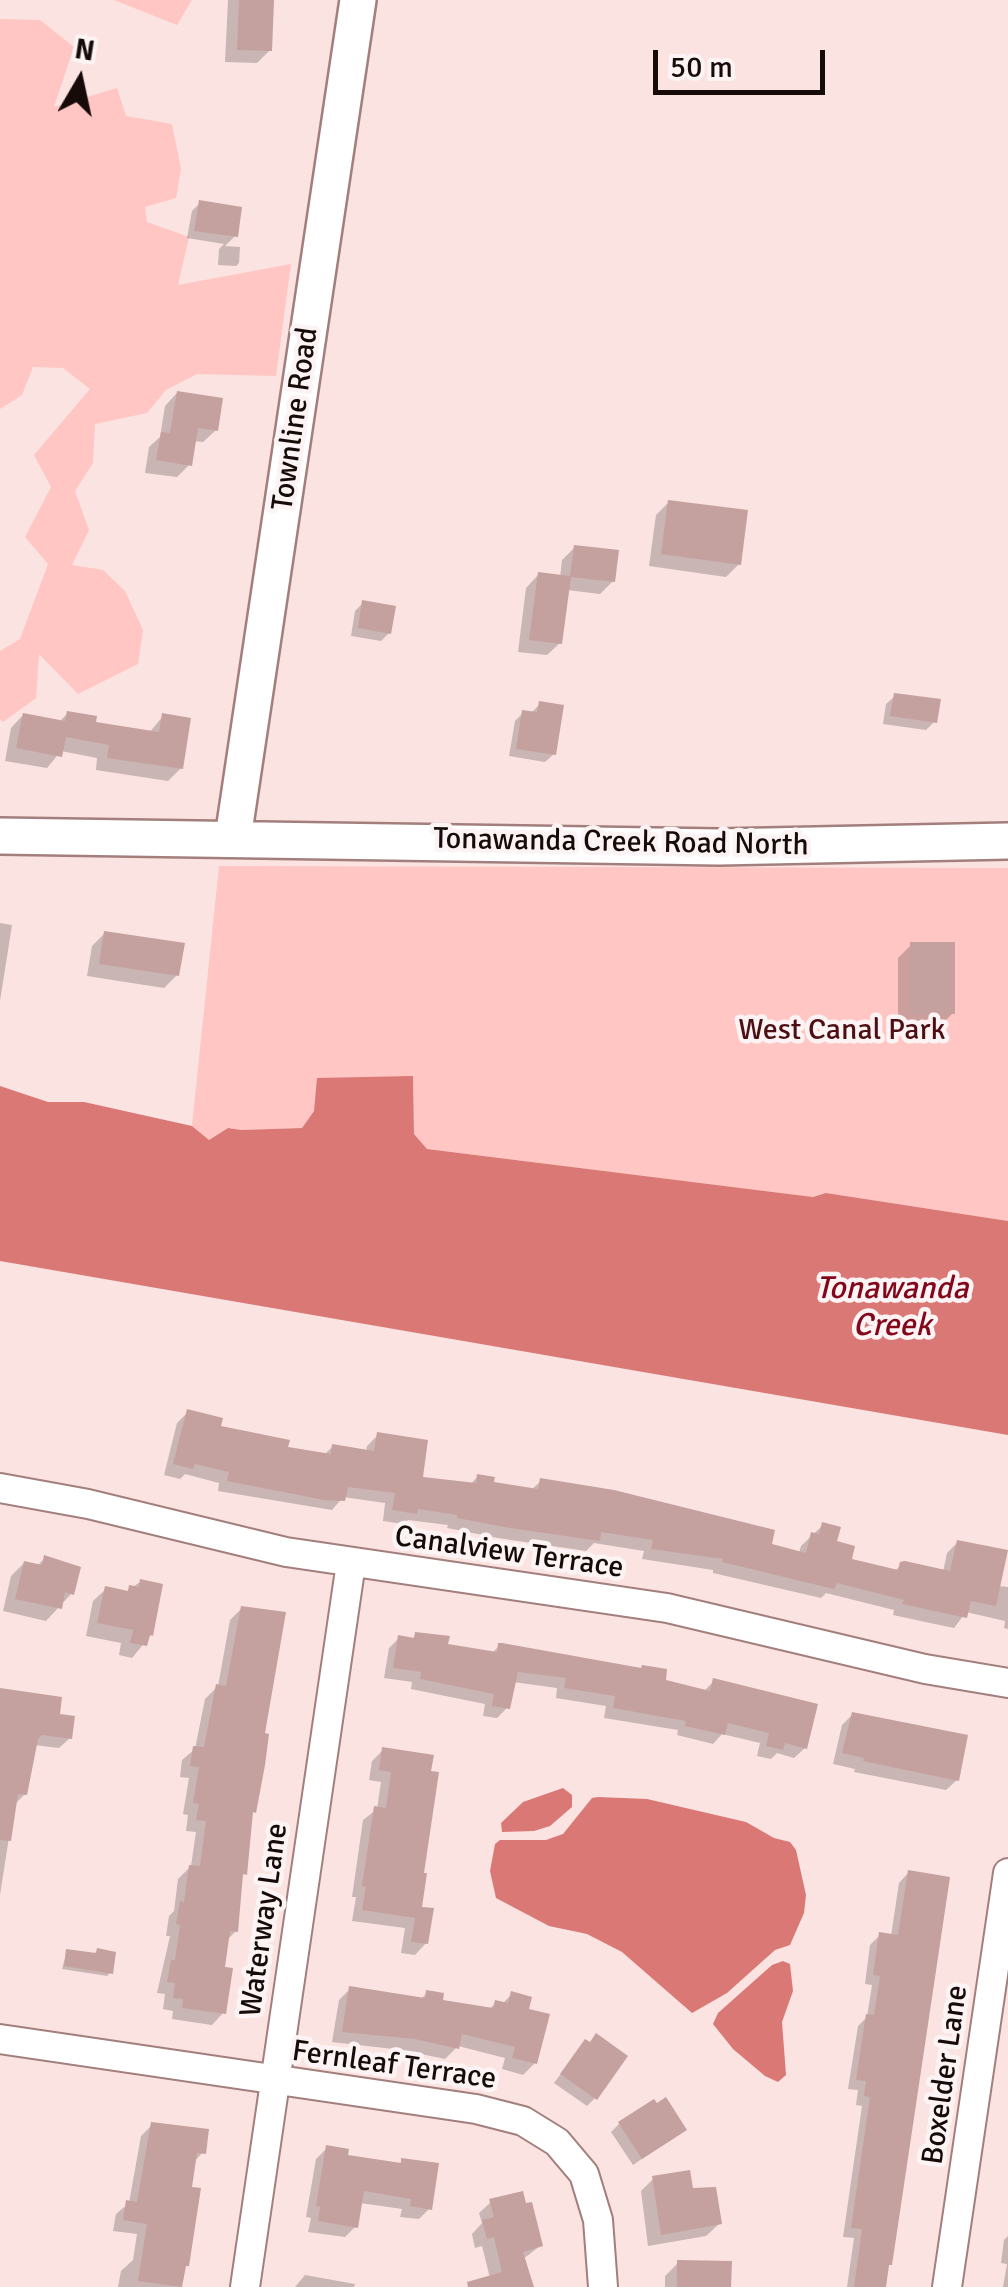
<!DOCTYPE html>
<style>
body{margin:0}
#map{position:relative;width:1008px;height:2287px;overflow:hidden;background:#fae3e1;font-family:Signika,sans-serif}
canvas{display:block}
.north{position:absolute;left:30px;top:30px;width:100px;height:100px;-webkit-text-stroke:8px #fcf4f4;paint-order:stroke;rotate:9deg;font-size:28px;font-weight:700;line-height:40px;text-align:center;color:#170b0a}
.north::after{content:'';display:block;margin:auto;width:35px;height:45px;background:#170b0a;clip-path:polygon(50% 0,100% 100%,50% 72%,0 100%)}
.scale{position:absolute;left:653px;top:50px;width:172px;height:45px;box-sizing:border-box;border:5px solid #170b0a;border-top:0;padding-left:12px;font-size:30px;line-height:35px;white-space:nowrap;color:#170b0a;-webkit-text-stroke:8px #fcf4f4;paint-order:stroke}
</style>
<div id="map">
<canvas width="1008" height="2287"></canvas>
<div class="north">N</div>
<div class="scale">50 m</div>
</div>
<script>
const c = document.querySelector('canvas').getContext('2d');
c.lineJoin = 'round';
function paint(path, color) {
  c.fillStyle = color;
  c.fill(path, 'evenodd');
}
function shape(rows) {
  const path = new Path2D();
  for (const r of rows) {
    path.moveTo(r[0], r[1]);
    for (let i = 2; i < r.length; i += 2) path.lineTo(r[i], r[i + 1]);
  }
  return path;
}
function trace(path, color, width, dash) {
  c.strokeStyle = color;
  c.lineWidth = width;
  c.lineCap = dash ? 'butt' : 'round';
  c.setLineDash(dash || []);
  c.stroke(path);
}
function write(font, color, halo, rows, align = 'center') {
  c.font = font + ' Signika,sans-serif';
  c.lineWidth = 9;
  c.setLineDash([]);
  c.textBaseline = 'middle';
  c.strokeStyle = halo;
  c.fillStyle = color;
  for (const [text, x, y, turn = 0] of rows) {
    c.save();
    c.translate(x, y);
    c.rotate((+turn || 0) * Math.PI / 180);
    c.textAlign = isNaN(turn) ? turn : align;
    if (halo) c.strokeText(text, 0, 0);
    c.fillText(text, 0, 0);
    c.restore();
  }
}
paint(shape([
 [114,0,192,0,177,25],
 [0,19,40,20,74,47,54,107,117,88,126,116,172,124,181,169,176,198,145,207,147,222,189,237,178,285,291,264,276,376,197,374,166,390,147,413,95,424,93,463,75,491,89,530,72,565,103,570,125,591,143,630,138,664,78,694,39,654,36,698,3,722,0,719,0,651,20,639,48,564,25,537,51,487,34,455,90,389,63,368,33,367,22,395,0,409],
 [219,866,1008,868,1008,1221,826,1193,813,1197,427,1149,414,1134,413,1076,314,1111,302,1128,241,1130,228,1128,209,1140,192,1126]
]), '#ffc6c3');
paint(shape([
 [413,1076,414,1134,427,1149,813,1197,826,1193,1008,1221,1008,1435,0,1261,0,1086,48,1102,84,1102,192,1126,209,1140,228,1128,241,1130,302,1128,314,1111,317,1078],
 [563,1788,572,1795,572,1807,550,1826,534,1831,502,1832,501,1823,523,1802],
 [598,1797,647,1799,746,1822,774,1838,790,1842,796,1850,806,1895,804,1913,790,1945,775,1950,727,1993,692,2013,622,1952,587,1934,549,1926,496,1898,490,1871,495,1844,500,1840,546,1840,563,1834,592,1798],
 [783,1961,790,1964,793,1991,782,2022,786,2075,778,2082,765,2076,733,2049,713,2024,718,2013,772,1965]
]), '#da7876');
paint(shape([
 [228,0,272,0,270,50,257,63,225,62],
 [200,203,235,236,225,246,240,247,239,263,236,266,218,265,219,249,224,244,187,238,192,211],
 [177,393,216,430,203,442,193,441,190,464,177,477,145,473,149,447,160,437,165,406],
 [669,502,739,564,726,577,649,566,656,515],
 [575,547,613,581,600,594,567,590,560,643,547,655,518,652,526,588,538,575,560,578,562,560],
 [363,603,389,633,381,641,351,636,355,611],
 [895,696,934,722,926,730,883,724,886,704],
 [540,704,554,754,545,762,509,756,515,721,523,713,530,714],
 [68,713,93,724,149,733,163,716,181,768,168,781,96,770,97,758,61,751,47,768,5,761,11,728,23,715,59,722],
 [0,923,12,925,0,1001],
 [105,933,177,975,164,988,87,976,92,946],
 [911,945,953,1013,940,1026,898,1026,898,958],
 [188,1412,218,1428,285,1449,324,1455,333,1446,366,1452,367,1446,378,1435,420,1479,470,1485,478,1476,491,1484,531,1490,541,1481,799,1553,801,1546,823,1525,849,1561,894,1572,901,1565,943,1572,947,1553,958,1542,998,1586,1008,1587,1008,1629,1004,1628,1005,1621,966,1612,954,1628,930,1623,893,1615,894,1610,826,1593,821,1598,713,1573,713,1570,642,1559,644,1551,594,1543,586,1551,498,1538,447,1528,448,1525,408,1520,404,1524,383,1521,385,1503,343,1497,332,1510,218,1491,219,1483,185,1474,180,1479,164,1475,177,1423],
 [45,1558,72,1593,46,1621,3,1611,11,1576,24,1563,37,1566],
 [141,1581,151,1635,132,1658,119,1655,121,1643,86,1636,93,1601,106,1589,125,1593],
 [242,1608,262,1735,245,1873,240,1878,236,1931,226,1941,222,1969,223,2013,212,2025,172,2019,173,2011,163,2009,165,1994,157,1993,170,1936,166,1936,169,1916,174,1911,178,1879,191,1866,196,1832,186,1831,188,1815,183,1814,189,1778,180,1777,182,1760,195,1749,205,1699,218,1686,230,1620],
 [416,1635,446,1647,492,1653,499,1646,703,1692,714,1681,805,1748,794,1758,777,1753,771,1759,757,1756,760,1743,722,1734,713,1744,677,1735,678,1730,604,1718,606,1706,556,1698,557,1688,513,1682,507,1708,497,1718,483,1716,485,1704,411,1689,412,1682,384,1678,389,1648,399,1638,411,1640],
 [0,1691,57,1716,70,1738,59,1748,34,1745,25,1794,14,1805,0,1895],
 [853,1714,957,1780,946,1790,854,1772,855,1769,833,1764,842,1725],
 [383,1750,431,1757,419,1909,426,1943,415,1955,401,1953,405,1928,352,1921,356,1897,352,1897,363,1820,377,1809,381,1782,369,1780,372,1761],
 [908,1873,884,2287,847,2287,854,2238,843,2237,862,2106,856,2105,858,2090,848,2089,858,2026,867,2017,872,1985,865,1984,870,1945,880,1935,891,1936,899,1883],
 [67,1951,93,1955,97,1951,110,1973,107,1976,62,1969],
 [350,1989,420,2000,427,1993,440,2002,488,2010,496,2003,502,2004,512,1994,526,2010,535,2063,523,2075,502,2069,505,2058,458,2046,445,2059,402,2050,332,2042,339,2000],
 [585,2042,595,2098,587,2106,554,2083],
 [619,2124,684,2130,633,2165,611,2132],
 [152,2125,203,2152,193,2163,189,2189,198,2190,180,2287,118,2287,121,2271,133,2260,137,2234,113,2231,116,2214,129,2203,141,2136],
 [327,2148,345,2157,398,2165,402,2161,430,2208,419,2219,400,2217,402,2209,360,2203,356,2226,345,2237,308,2232,311,2218,306,2217,316,2159],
 [654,2178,691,2191,719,2224,706,2236,648,2246,641,2191],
 [491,2202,540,2246,523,2259,531,2287,478,2287,490,2278,482,2246,475,2248,472,2234,482,2223,479,2213],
 [1008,2236,1008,2287,1003,2287,1007,2264,1001,2263,1004,2240],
 [678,2263,729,2287,665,2287,665,2276],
 [305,2275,355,2284,354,2287,295,2287]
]), '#0003');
paint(shape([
 [239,0,274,0,272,51,237,50],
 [199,200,242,207,238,237,194,231],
 [177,391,223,398,218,431,198,428,192,466,156,460,161,432,170,433],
 [668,500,748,510,741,565,661,554],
 [574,545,619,550,615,582,571,577,562,644,529,640,538,572,570,576],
 [362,600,396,606,391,634,358,628],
 [894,693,941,699,937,723,890,716],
 [539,701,564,705,556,755,516,749,522,710,537,712],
 [67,711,97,716,96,722,159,732,162,713,191,718,183,769,107,758,109,745,66,737,62,757,16,748,23,713,65,721],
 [104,931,185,943,179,976,99,964],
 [910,942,955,942,955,1014,910,1015],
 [187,1409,223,1418,221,1426,290,1440,288,1447,331,1454,332,1444,374,1451,377,1432,428,1440,423,1477,476,1483,477,1474,495,1477,494,1482,538,1489,540,1478,614,1490,775,1530,772,1544,806,1553,811,1532,819,1534,822,1522,841,1527,837,1541,855,1546,852,1559,898,1570,900,1562,905,1561,950,1571,957,1540,1008,1550,996,1606,971,1601,967,1618,902,1604,904,1600,837,1583,834,1589,722,1562,723,1559,651,1549,653,1540,601,1532,600,1541,510,1528,457,1518,457,1515,418,1509,417,1514,392,1510,395,1493,348,1487,345,1501,324,1500,227,1481,229,1472,195,1464,193,1469,173,1464],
 [44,1555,81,1567,74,1595,65,1592,62,1609,15,1599,24,1561,42,1565],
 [140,1579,163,1584,153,1636,150,1635,147,1646,130,1643,133,1630,97,1623,105,1586,128,1591,129,1585,139,1587],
 [241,1606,286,1612,265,1733,269,1734,265,1765,256,1813,253,1812,247,1875,243,1874,238,1932,230,1931,225,1967,233,1968,226,2014,182,2008,183,1999,173,1998,175,1983,167,1982,171,1960,175,1960,180,1925,176,1924,180,1901,184,1902,189,1865,200,1866,206,1821,196,1820,199,1804,193,1803,199,1767,190,1766,193,1746,204,1747,216,1684,226,1686],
 [415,1632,450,1636,448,1644,497,1652,498,1643,502,1643,641,1668,642,1665,667,1669,666,1680,710,1691,713,1678,818,1704,807,1749,785,1743,783,1750,766,1746,769,1733,728,1723,725,1735,685,1726,686,1721,613,1708,615,1696,564,1688,566,1678,518,1672,510,1709,492,1706,494,1694,420,1679,421,1672,393,1668,398,1635,414,1638],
 [0,1688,62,1697,60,1714,75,1716,72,1739,42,1735,38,1739,27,1795,18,1794,11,1841,0,1840],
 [852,1712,968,1735,959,1781,863,1761,864,1758,842,1753],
 [382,1747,434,1755,431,1771,439,1772,424,1873,427,1873,422,1907,434,1908,428,1944,411,1942,415,1918,362,1910,366,1887,362,1886,374,1806,386,1808,391,1772,379,1770],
 [908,1870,950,1877,892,2265,889,2265,886,2287,854,2287,862,2229,851,2228,870,2097,864,2096,866,2081,856,2080,866,2014,874,2015,880,1976,873,1975,879,1932,898,1935],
 [97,1948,116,1952,113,1974,64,1966,66,1949,96,1953],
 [349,1986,425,1998,426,1990,444,1993,443,2000,493,2008,495,2000,508,2003,511,1991,532,1997,529,2009,550,2014,537,2064,512,2058,515,2047,462,2034,459,2049,415,2039,342,2032],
 [596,2033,628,2056,597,2100,560,2074,585,2039,590,2042],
 [666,2097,687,2130,642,2159,618,2122,654,2099,657,2103],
 [151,2122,209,2129,206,2154,197,2153,192,2187,201,2188,189,2266,186,2266,182,2287,138,2281,147,2224,123,2220,126,2200,137,2202],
 [326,2145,349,2149,348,2155,401,2163,401,2158,439,2163,432,2210,410,2206,411,2199,364,2191,358,2228,318,2221,320,2207,316,2206],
 [690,2170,693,2188,716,2187,722,2224,661,2235,652,2176],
 [523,2191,526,2203,532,2202,543,2246,523,2252,534,2287,468,2287,467,2282,502,2272,494,2237,487,2239,482,2220,494,2217,489,2199],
 [677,2260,732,2261,731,2287,677,2287]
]), '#c4a09e');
const minor = shape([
 [0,1488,88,1504,286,1552,667,1608,925,1669,1008,1683],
 [0,2039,476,2109,523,2121,557,2142,584,2174,598,2220,603,2287],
 [245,2287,351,1563],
 [947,2287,1008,1873]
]);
const tertiary = shape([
 [0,836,719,847,1008,841],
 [233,838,358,0]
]);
trace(minor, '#a27f7d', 32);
trace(tertiary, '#a27f7d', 40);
trace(minor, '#fff', 28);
trace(tertiary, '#fff', 35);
write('30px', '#170b0a', '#fcf4f4', [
 ["Townline Road",296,419,-82],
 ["Tonawanda Creek Road North",621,843,1],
 ["Canalview Terrace",509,1553,8],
 ["Waterway Lane",265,1920,-82],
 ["Fernleaf Terrace",394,2066,8],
 ["Boxelder Lane",946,2075,-82]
]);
write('30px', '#4d0f13', '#fcf4f4', [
 ["West Canal Park",842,1031]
]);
write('italic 32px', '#83061b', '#fcf4f4', [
 ["Tonawanda",892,1290],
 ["Creek",892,1327]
]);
</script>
